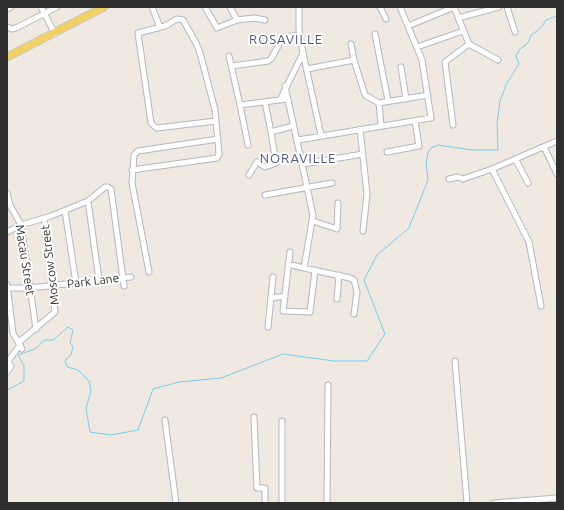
<!DOCTYPE html>
<style>
body{margin:0}
#map{position:relative;width:564px;height:510px;overflow:hidden;background:#efe9e1;font-family:Ubuntu,sans-serif}
canvas{display:block}
.frame{position:absolute;inset:0;border:8px solid #2e2e2e;pointer-events:none}
</style>
<div id="map">
<canvas width="564" height="510"></canvas>
<div class="frame"></div>
</div>
<script>
const c = document.querySelector('canvas').getContext('2d');
c.lineJoin = 'round';
function shape(rows) {
  const path = new Path2D();
  for (const r of rows) {
    path.moveTo(r[0], r[1]);
    for (let i = 2; i < r.length; i += 2) path.lineTo(r[i], r[i + 1]);
  }
  return path;
}
function trace(path, color, width, dash) {
  c.strokeStyle = color;
  c.lineWidth = width;
  c.lineCap = dash ? 'butt' : 'round';
  c.setLineDash(dash || []);
  c.stroke(path);
}
function write(font, color, halo, rows, align = 'center') {
  c.font = font + ' Ubuntu,sans-serif';
  c.lineWidth = 4;
  c.setLineDash([]);
  c.textBaseline = 'middle';
  c.strokeStyle = halo;
  c.fillStyle = color;
  for (const [text, x, y, turn = 0] of rows) {
    c.save();
    c.translate(x, y);
    c.rotate((+turn || 0) * Math.PI / 180);
    c.textAlign = isNaN(turn) ? turn : align;
    if (halo) c.strokeText(text, 0, 0);
    c.fillText(text, 0, 0);
    c.restore();
  }
}
trace(shape([
 [7,390,24,381,24,366,18,355,35,349,45,340,53,340,68,327,73,330,70,343,73,346,71,355,65,360,67,367,78,370,89,381,91,391,86,408,90,432,111,435,138,430,153,389,179,382,221,378,283,354,334,361,367,361,385,334,364,280,377,255,409,228,428,180,426,163,428,153,431,148,438,145,472,150,498,150,497,123,500,101,507,83,519,64,516,56,520,49,528,43,531,35,541,28,546,20,557,16]
]), '#75cff0', 1);
const minor = shape([
 [41,7,55,34],
 [152,7,160,27],
 [205,7,217,28,237,20],
 [230,7,237,20,254,18,265,20],
 [299,7,299,30,303,53,321,135],
 [380,7,386,19],
 [454,7,469,44,498,60],
 [507,7,515,32],
 [7,9,11,7],
 [458,18,499,7],
 [408,26,454,7],
 [7,27,12,29,16,28,57,7],
 [375,34,388,101],
 [351,44,354,60],
 [417,47,463,31],
 [229,56,240,105,287,99],
 [232,66,268,61,271,59,283,37,300,35],
 [401,67,406,99],
 [307,69,354,60,365,95,379,103],
 [285,86,313,215,304,268,350,278,354,280,357,292,354,314],
 [280,100,303,53],
 [265,102,271,132,293,126],
 [240,105,248,145],
 [453,125,445,62,469,44],
 [381,126,379,103,428,95],
 [360,129,367,194,363,231],
 [298,140,431,118,422,60,400,7],
 [544,147,557,174],
 [387,152,419,146,415,121],
 [516,160,528,183],
 [303,164,363,154],
 [492,169,529,242,541,306],
 [132,170,217,158,219,154,215,110,200,53,196,43,183,20,177,19,165,26,138,33,151,123,154,126,157,128,216,121],
 [249,175,257,162,265,167,276,163,271,132],
 [449,179,458,177,463,179,492,169,557,141],
 [7,193,10,205,21,225,36,329],
 [265,195,332,183],
 [88,201,99,280],
 [65,211,76,283],
 [313,221,337,229,338,203],
 [7,232,21,225,51,216,88,201,105,187,108,187,111,189,124,286],
 [290,252,283,311,310,312,315,270],
 [288,264,304,268],
 [149,272,132,183,134,155,138,151,218,139],
 [7,285,13,333,22,349],
 [7,288,29,288,131,277],
 [271,298,285,296],
 [337,299,339,275],
 [268,327,273,277],
 [19,342,55,312,44,219],
 [7,360,11,366,7,372],
 [8,361,20,345],
 [455,361,467,503],
 [254,417,257,488,265,488,265,503],
 [165,420,176,503],
 [282,503,282,421],
 [327,503,328,385],
 [494,503,557,498]
]);
const major = shape([
 [7,57,104,7]
]);
trace(minor, '#b4b7c1', 7);
trace(major, '#c9c9c9', 9);
trace(minor, '#fff', 5);
trace(major, '#f2d163', 7);
write('12px', '#2e2e2e', '#fff', [
 ["Macau Street",25,260,81],
 ["Moscow Street",50,265,-97],
 ["Park Lane",93,281,-7]
]);
c.letterSpacing = '1px';
write('13px', '#4d5680', '#fff', [
 ["ROSAVILLE",286,40],
 ["NORAVILLE",298,159]
]);
c.letterSpacing = '0px';
</script>
